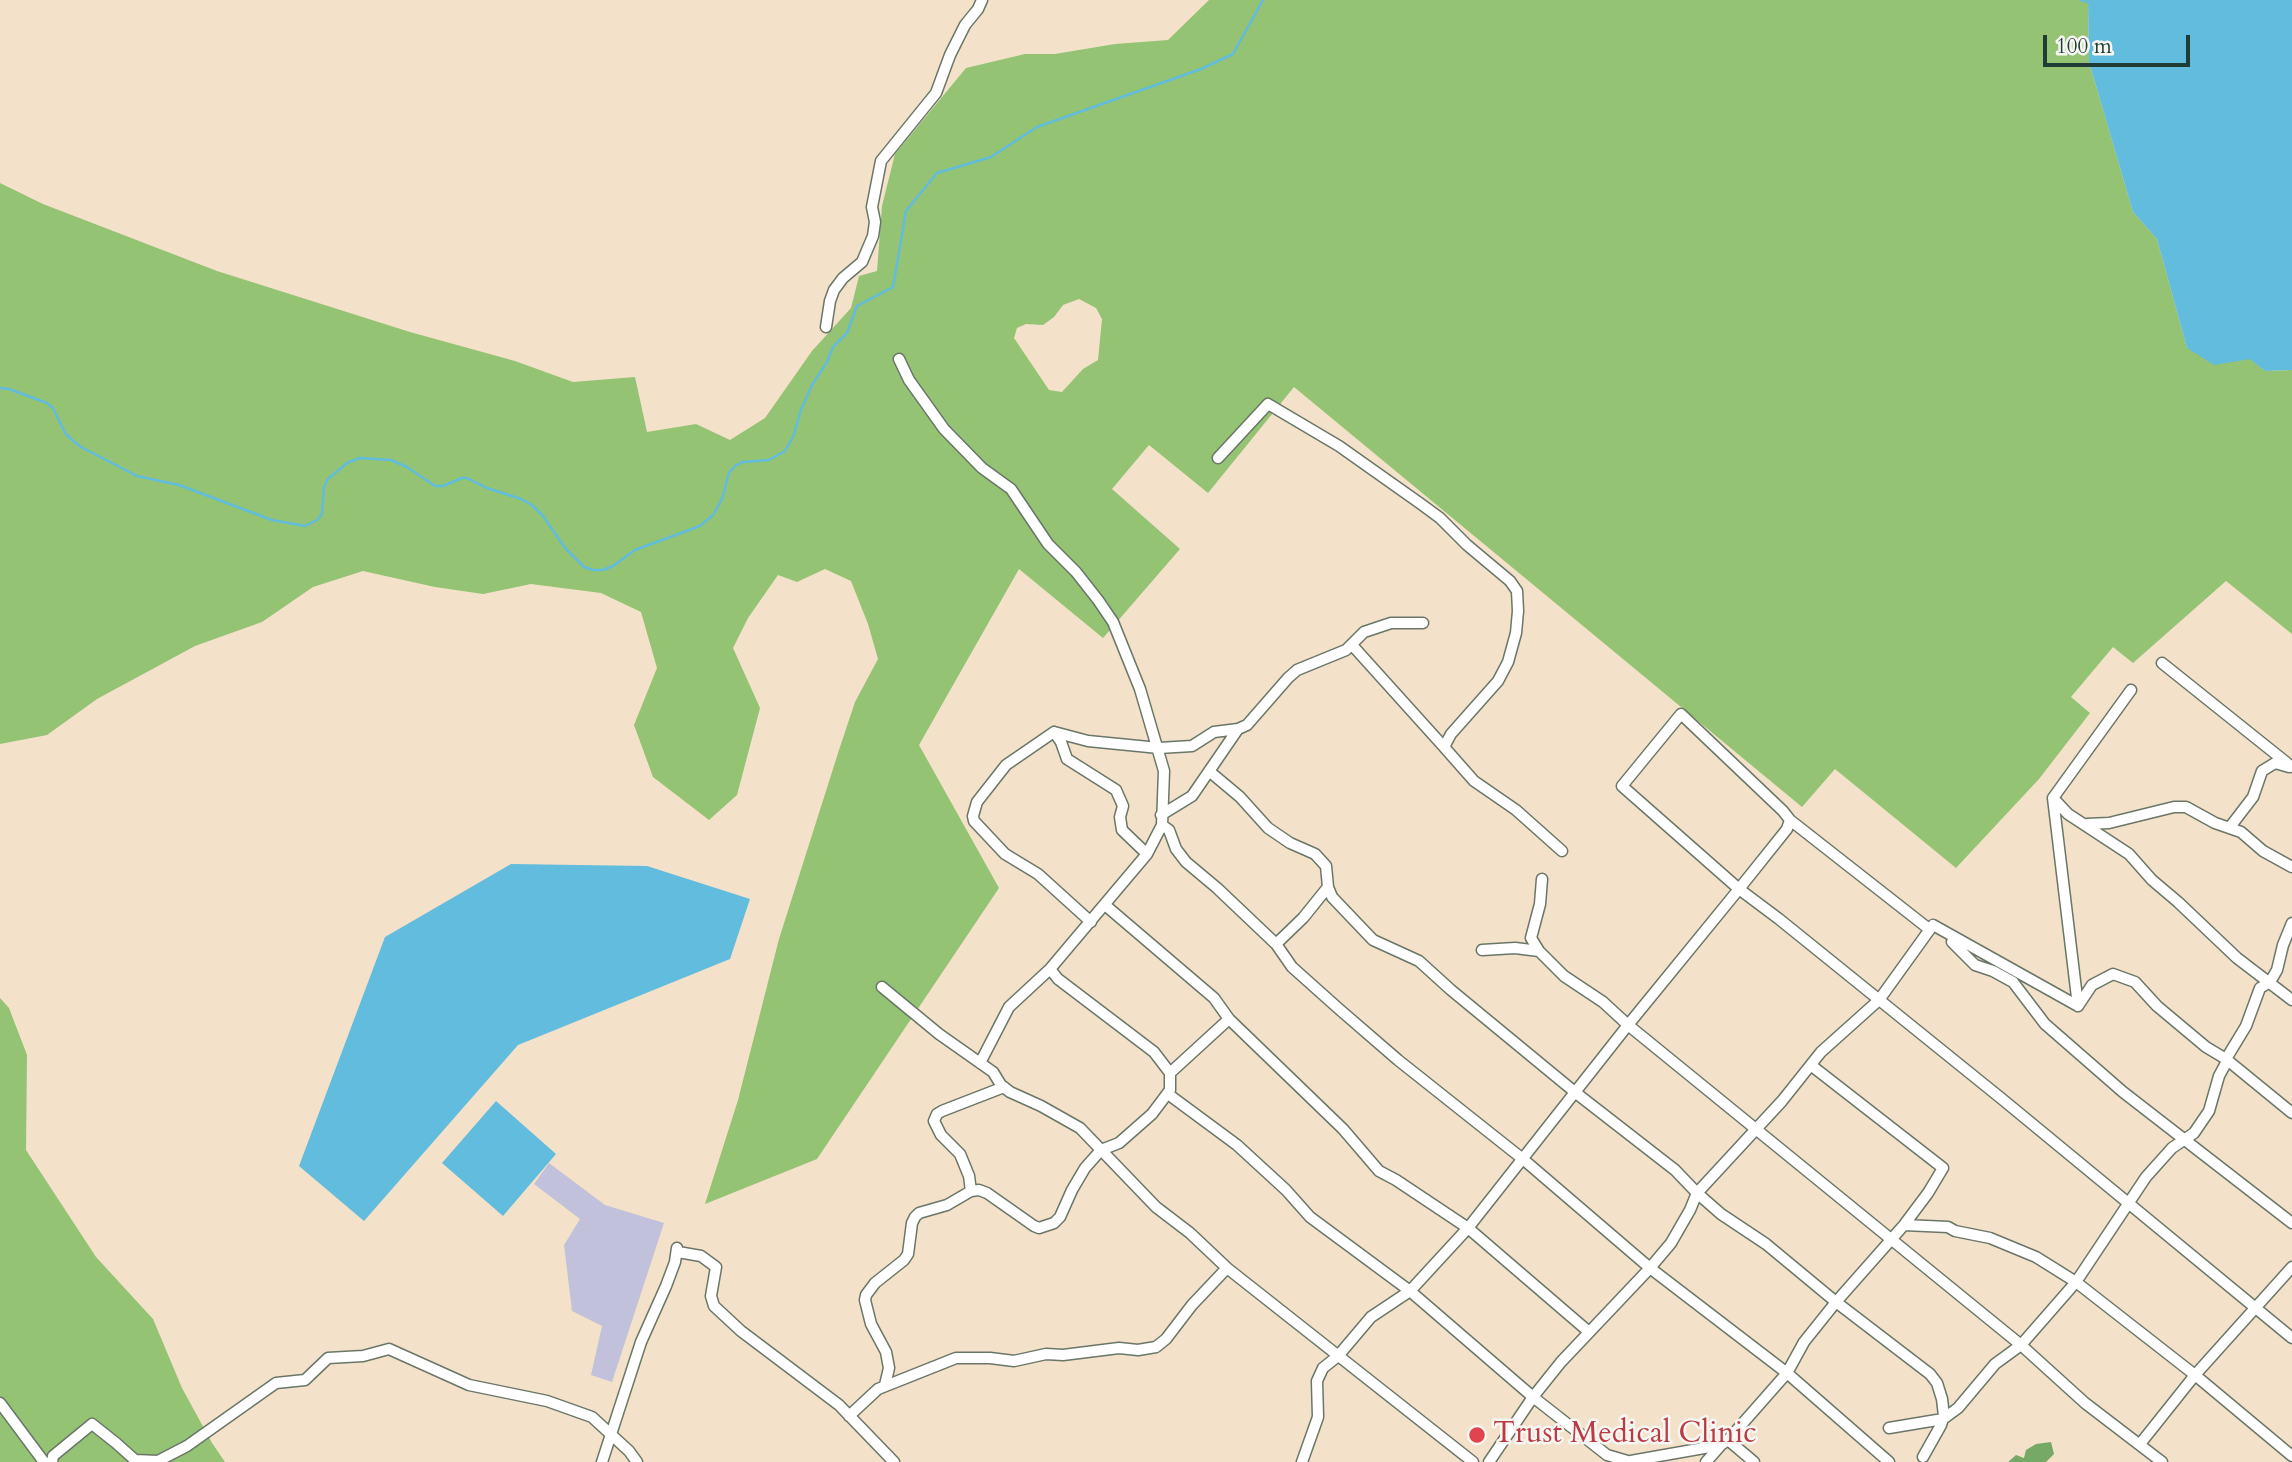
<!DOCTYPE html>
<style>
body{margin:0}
#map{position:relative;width:2292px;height:1462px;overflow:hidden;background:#f4e1c9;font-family:Cardo,serif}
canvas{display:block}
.scale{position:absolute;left:2043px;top:35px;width:147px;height:32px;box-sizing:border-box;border:4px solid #1f3d34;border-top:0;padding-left:9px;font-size:21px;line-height:24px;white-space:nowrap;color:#1f3d34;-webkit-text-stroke:5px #f6f6f2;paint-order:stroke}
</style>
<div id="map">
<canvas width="2292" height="1462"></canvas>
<div class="scale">100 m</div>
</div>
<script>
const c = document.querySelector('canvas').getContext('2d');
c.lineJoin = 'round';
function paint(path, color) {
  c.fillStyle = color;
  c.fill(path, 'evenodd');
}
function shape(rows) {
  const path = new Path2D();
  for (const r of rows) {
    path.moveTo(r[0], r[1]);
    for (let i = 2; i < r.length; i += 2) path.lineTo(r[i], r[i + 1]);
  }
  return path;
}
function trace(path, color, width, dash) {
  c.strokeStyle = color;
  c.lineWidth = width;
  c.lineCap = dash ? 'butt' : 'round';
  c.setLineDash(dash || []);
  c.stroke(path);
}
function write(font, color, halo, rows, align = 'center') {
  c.font = font + ' Cardo,serif';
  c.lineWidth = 5;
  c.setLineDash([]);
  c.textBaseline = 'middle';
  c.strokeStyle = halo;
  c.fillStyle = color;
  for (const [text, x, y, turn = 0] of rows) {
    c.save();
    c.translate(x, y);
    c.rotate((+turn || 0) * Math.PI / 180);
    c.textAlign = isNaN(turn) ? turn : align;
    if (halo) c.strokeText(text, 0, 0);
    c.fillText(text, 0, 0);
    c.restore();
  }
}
paint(shape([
 [549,1163,605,1205,664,1223,612,1382,591,1375,602,1326,572,1311,564,1245,580,1219,534,1184]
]), '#c2c1dc');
paint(shape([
 [1209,0,2088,0,2089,62,2133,212,2157,239,2187,348,2251,359,2265,371,2292,370,2292,634,2226,581,2133,663,2113,647,2071,697,2090,713,2039,779,1956,868,1835,769,1802,807,1294,387,1208,493,1149,445,1112,489,1180,549,1103,638,1019,569,919,745,999,888,817,1159,705,1204,738,1100,779,939,839,750,855,702,878,659,868,624,851,581,825,569,797,582,778,575,748,618,733,648,760,708,737,795,709,820,653,777,634,725,657,668,641,612,601,593,531,584,483,594,435,587,363,571,313,587,262,622,195,646,97,699,47,735,0,744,0,183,43,204,217,271,410,332,515,361,573,382,635,377,647,432,696,424,730,440,765,418,812,351,851,308,859,276,877,271,882,206,895,154,966,68,1025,54,1055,54,1115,44,1168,40],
 [1079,299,1096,308,1102,319,1098,360,1083,369,1062,392,1049,390,1014,338,1017,328,1026,324,1043,325,1054,317,1063,305],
 [0,998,9,1008,27,1055,26,1150,96,1257,153,1319,182,1388,212,1443,225,1462,0,1462]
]), '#93c373');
paint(shape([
 [2051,1442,2054,1454,2046,1462,2008,1462,2016,1455,2024,1458,2026,1450,2036,1444]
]), '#76a965');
paint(shape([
 [2088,0,2292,0,2292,370,2265,371,2250,359,2214,365,2187,348,2157,239,2133,212,2089,62],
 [511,864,647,866,750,899,730,959,518,1045,364,1221,299,1166,385,937],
 [496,1101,556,1154,503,1216,442,1163]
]), '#61bcde');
trace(shape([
 [2081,0,2088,2],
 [0,388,9,389,47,403,53,408,65,433,72,440,81,447,137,476,179,485,272,520,305,526,317,520,322,514,324,487,328,479,347,463,360,458,391,460,407,467,435,486,443,486,462,478,467,478,487,488,521,499,532,505,543,516,565,548,584,567,593,570,603,570,613,566,635,550,700,526,713,515,722,499,729,473,735,466,743,462,769,460,785,451,793,437,801,410,812,385,827,362,833,347,847,333,857,306,893,287,906,211,937,173,991,157,1037,127,1201,69,1233,54,1263,0]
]), '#61bcde', 2.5);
const minor = shape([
 [826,327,830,301,834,290,843,278,862,262,873,236,875,222,872,207,881,161,936,93,950,55,965,25,978,9,982,0],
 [899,359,909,380,944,429,982,468,1011,489,1048,544,1076,572,1098,600,1113,622,1140,689,1164,771,1162,825,1147,854,1050,969,1009,1007,980,1063],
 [1218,458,1268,404,1339,446,1421,504,1440,518,1467,545,1510,581,1517,591,1518,611,1516,633,1508,662,1498,681,1451,734,1444,747,1474,781,1516,810,1562,851],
 [1352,645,1444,747],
 [2162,663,2292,767],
 [1054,732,1061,742,1067,759,1116,790,1123,806,1120,817,1122,830,1147,854],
 [1209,771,1240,797,1268,828,1290,843,1315,854,1326,866,1328,887,1303,918,1276,944],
 [2053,798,2068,814,2129,854,2152,880,2178,902,2237,958,2292,1000],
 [1161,815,1192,796,1238,729],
 [1790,820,1929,929],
 [2087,824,2109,823,2174,807,2186,807,2215,823,2241,832,2263,851,2292,867],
 [1162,825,1169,830,1176,849,1186,862,1217,888,1276,944,1292,967,1339,1009,1398,1060,1524,1160,1650,1268,1787,1373,1889,1462],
 [2230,827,2253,797,2262,771,2275,763,2289,767],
 [1542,879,1540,904,1531,938,1539,951,1564,976,1603,1002,1628,1025,2021,1345,2085,1403,2162,1462],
 [1328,887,1332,897,1373,940,1419,961,1451,990,1576,1093,1675,1170,1697,1193,1721,1214,1766,1244,1836,1302,1930,1374,1937,1383,1942,1399,1944,1416,1941,1425,1923,1457],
 [1105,905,1214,998,1229,1019,1343,1129,1379,1171,1396,1180,1468,1228,1589,1332],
 [1091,922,1038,874,1005,854,974,821,973,816,977,802,1006,765,1054,732,1088,741,1159,748,1192,746,1214,732,1238,729,1247,725,1288,678,1297,670,1346,650,1364,632,1391,623,1423,623],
 [1952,942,1975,965,1993,971,2013,982,2045,1024,2123,1092,2292,1223],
 [1482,950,1515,948,1539,951],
 [1050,969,1058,979,1154,1052,1170,1073],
 [882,987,939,1034,993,1072,1001,1085,1010,1092,1041,1106,1080,1128,1156,1207,1190,1233,1227,1268,1473,1462],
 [2078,1006,2092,985,2113,974,2135,982,2157,1006,2206,1047,2226,1059,2292,1113],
 [1168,1094,1237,1145,1286,1190,1310,1217,1410,1291,1533,1397,1607,1455,1631,1462],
 [971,1191,969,1176,960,1154,941,1135,934,1121,937,1114,942,1111,1004,1087],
 [1904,1225,1948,1227,1955,1231,1990,1238,2036,1257,2076,1282,2195,1375,2292,1456],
 [678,1252,701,1256,716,1267,711,1296,714,1306,741,1331,839,1405,894,1462],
 [885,1385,889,1368,886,1352,871,1324,865,1300,866,1295,875,1283,904,1260,908,1254,912,1223,915,1217,919,1213,947,1205,971,1191,979,1190,987,1193,1034,1226,1039,1228,1054,1223,1060,1217,1072,1190,1085,1168,1101,1150,1119,1143,1152,1114,1170,1090,1170,1073,1229,1019],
 [0,1403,44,1462],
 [849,1416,878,1389,956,1358,990,1358,1014,1361,1046,1354,1063,1355,1119,1348,1138,1350,1156,1347,1166,1339,1192,1305,1227,1268],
 [1889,1428,1943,1419,1958,1408,1995,1364,2021,1345,2076,1282,2146,1177,2172,1148,2194,1133,2209,1111,2219,1076,2227,1061,2226,1059,2246,1026,2260,988,2270,982,2277,970,2283,945,2292,923],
 [1728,1440,1754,1462],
 [2140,1444,2195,1375,2292,1267],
 [1631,1461,1721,1445,1728,1440,1787,1373,1804,1342,1836,1302,1904,1225,1928,1193,1943,1168,1812,1066],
 [52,1462,53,1456,92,1424,116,1443,135,1460,158,1461,187,1446,276,1383,305,1380,328,1358,363,1356,389,1349,469,1385,547,1401,592,1417,629,1451,637,1462],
 [602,1462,641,1342,666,1286,675,1262,677,1248],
 [1302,1462,1318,1417,1317,1381,1323,1368,1338,1356,1371,1317,1410,1291,1468,1228,1628,1025,1739,889,1787,829,1790,820,1783,811,1681,714,1622,786,1739,889,1779,919,2002,1099,2292,1338],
 [1489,1462,1533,1397,1561,1362,1650,1268,1671,1243,1690,1210,1697,1193,1782,1101,1821,1052,1879,1000,1933,925,2078,1006,2053,798,2131,690],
 [1706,1462,1721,1445]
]);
trace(minor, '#6a7668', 13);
trace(minor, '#fff', 10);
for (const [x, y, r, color] of [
 [1477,1435,9,"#e0444e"]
]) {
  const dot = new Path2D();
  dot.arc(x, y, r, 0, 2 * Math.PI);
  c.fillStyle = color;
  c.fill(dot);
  trace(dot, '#f6f6f2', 2.5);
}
write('30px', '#be3a42', '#f6f6f2', [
 ["Trust Medical Clinic",1493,1435]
], 'left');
</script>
